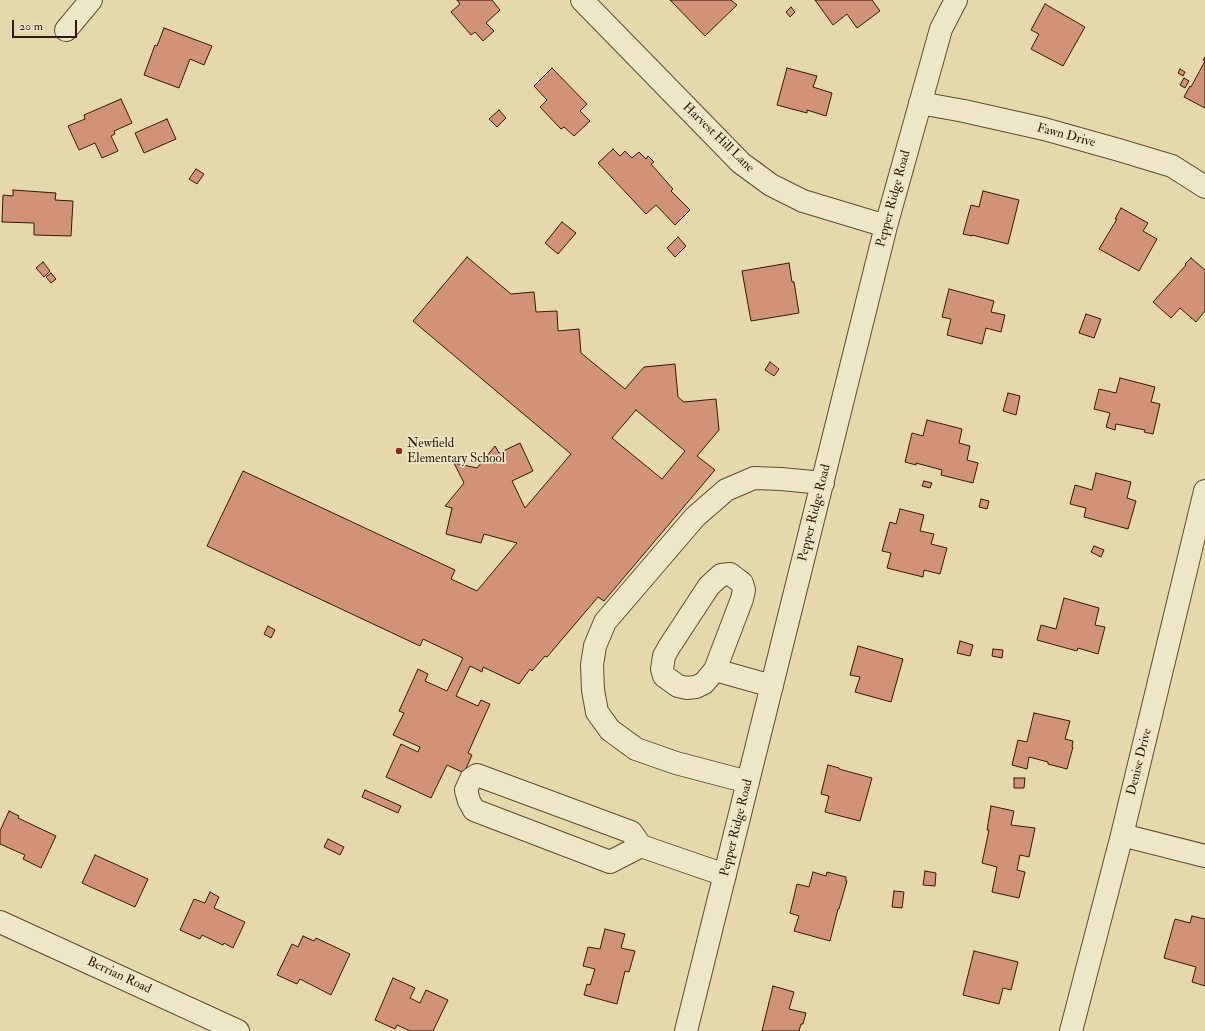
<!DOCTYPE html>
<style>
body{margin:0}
#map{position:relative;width:1205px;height:1031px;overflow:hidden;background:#e5d9ac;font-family:"IM FELL Double Pica",serif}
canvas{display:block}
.scale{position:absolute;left:12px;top:20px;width:65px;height:18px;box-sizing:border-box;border:2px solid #331905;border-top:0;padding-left:5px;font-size:12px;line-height:14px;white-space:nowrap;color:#331905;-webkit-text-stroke:3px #eee6c9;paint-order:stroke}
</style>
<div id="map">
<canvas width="1205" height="1031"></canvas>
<div class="scale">20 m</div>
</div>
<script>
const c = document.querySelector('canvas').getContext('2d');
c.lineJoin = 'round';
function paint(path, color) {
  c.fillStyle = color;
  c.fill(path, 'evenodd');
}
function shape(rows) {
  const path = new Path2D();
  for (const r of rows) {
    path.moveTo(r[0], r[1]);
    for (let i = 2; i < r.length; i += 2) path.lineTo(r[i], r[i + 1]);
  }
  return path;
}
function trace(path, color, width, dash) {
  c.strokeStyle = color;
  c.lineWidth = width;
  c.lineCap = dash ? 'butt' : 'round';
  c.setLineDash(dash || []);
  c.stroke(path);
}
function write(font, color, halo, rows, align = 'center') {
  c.font = font + ' "IM FELL Double Pica",serif';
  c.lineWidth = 3.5;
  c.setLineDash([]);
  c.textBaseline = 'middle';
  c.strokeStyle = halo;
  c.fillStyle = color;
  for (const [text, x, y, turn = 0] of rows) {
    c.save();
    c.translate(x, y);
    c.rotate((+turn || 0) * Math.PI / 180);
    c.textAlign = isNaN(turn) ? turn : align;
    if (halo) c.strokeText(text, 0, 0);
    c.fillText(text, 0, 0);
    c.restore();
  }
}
const building = shape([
 [457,0,492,0,500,10,486,23,494,31,483,41,475,32,471,35,451,12,460,4,457,0],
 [670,0,731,0,737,5,705,36,670,0],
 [815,0,872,0,880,11,857,28,847,14,833,25,815,0],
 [1045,4,1085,27,1063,66,1031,49,1039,34,1031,30,1045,4],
 [791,7,795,12,790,17,786,12,791,7],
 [164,28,212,46,204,65,190,59,179,88,144,75,155,45,157,46,164,28],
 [1205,57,1205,108,1184,97,1190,86,1191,87,1205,61,1203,60,1205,57],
 [552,68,587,104,580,111,590,121,574,136,564,127,561,129,540,107,547,100,534,86,552,68],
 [787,68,817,76,813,87,832,93,826,116,807,110,807,113,777,105,787,68],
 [1180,69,1185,72,1183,76,1178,73,1180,69],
 [1184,78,1189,81,1185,88,1180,85,1184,78],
 [121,99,132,123,114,131,115,134,111,136,118,151,102,158,95,143,79,150,68,126,85,119,84,115,121,99],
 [499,110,506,118,497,127,489,119,499,110],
 [167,119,176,139,144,153,135,133,167,119],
 [613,149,620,156,625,151,632,158,639,152,646,159,648,156,654,162,651,164,673,189,671,191,690,210,675,225,656,205,646,214,598,163,613,149],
 [196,169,204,174,197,184,189,179,196,169],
 [13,190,56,193,55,200,73,201,71,236,34,235,34,223,2,222,3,195,13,196,13,190],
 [983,191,1019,200,1008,244,972,235,972,236,963,234,971,205,979,207,983,191],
 [1121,208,1148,223,1143,231,1157,239,1139,271,1099,249,1117,219,1115,219,1121,208],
 [562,222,576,233,558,254,545,243,562,222],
 [678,237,686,246,675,257,667,248,678,237],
 [467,257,511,294,534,292,536,312,557,311,558,331,579,329,581,353,625,389,644,367,675,364,678,397,684,402,716,399,719,430,697,456,715,470,604,601,598,597,547,657,545,656,532,671,530,669,519,684,483,667,482,672,470,666,456,696,478,706,481,700,490,704,468,753,472,755,464,773,447,765,431,798,386,777,401,744,418,752,420,747,393,735,404,713,399,711,418,669,428,674,425,681,447,691,463,658,423,639,420,646,207,546,243,471,455,570,451,579,477,591,517,543,484,534,481,543,446,534,452,508,445,506,464,483,454,463,477,468,495,446,499,453,520,443,533,471,512,481,525,508,571,454,413,321,467,257],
 [636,410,685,451,662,479,612,438,636,410],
 [1191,258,1205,270,1205,311,1196,322,1180,308,1171,318,1153,302,1186,265,1185,264,1191,258],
 [43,262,50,271,44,277,36,268,43,262],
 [789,263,792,282,794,282,799,313,751,321,742,271,789,263],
 [51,273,56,279,51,283,46,277,51,273],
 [949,289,994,301,991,312,1005,315,1001,332,986,328,982,344,947,335,951,319,942,317,949,289],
 [1086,314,1101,319,1094,338,1079,333,1086,314],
 [770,362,779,369,774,376,765,370,770,362],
 [1120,378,1155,387,1151,402,1160,404,1153,434,1144,432,1145,430,1116,424,1115,430,1106,427,1110,413,1094,409,1099,389,1116,393,1120,378],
 [1008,393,1020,396,1016,415,1003,411,1008,393],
 [927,420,962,429,959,443,970,446,967,460,978,463,973,483,941,475,942,470,916,463,916,465,905,462,912,433,923,436,927,420],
 [1096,473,1131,482,1127,498,1136,501,1128,529,1084,517,1086,508,1070,504,1075,485,1092,490,1096,473],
 [924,481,932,483,930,488,922,486,924,481],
 [981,499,989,501,987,509,979,507,981,499],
 [900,509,924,515,920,531,934,534,931,544,947,548,940,574,924,570,923,577,887,568,891,553,882,551,890,522,896,524,900,509],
 [1094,546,1104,550,1101,557,1091,552,1094,546],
 [1064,598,1099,608,1095,625,1105,627,1098,654,1078,648,1077,651,1037,640,1041,625,1056,629,1064,598],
 [268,626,275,630,271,638,264,634,268,626],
 [960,641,973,645,970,656,957,653,960,641],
 [858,646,903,659,891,702,855,692,860,677,850,675,858,646],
 [993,649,1003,650,1002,658,992,656,993,649],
 [1034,713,1070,721,1065,739,1073,741,1072,747,1073,747,1067,769,1048,764,1048,762,1029,757,1027,769,1012,765,1018,740,1027,742,1034,713],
 [828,765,839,768,839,769,872,778,860,821,825,812,829,796,821,794,828,765],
 [1014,778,1025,778,1024,788,1014,788,1014,778],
 [365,790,401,806,398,813,362,797,365,790],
 [991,806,1014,811,1011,825,1035,828,1029,857,1020,855,1017,870,1025,872,1019,898,992,892,997,867,982,863,989,830,987,830,991,806],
 [9,811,19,816,18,818,56,836,41,868,23,859,25,855,0,844,0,831,9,811],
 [328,839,344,847,340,855,324,847,328,839],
 [95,855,148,879,135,907,82,883,95,855],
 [925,871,936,873,935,886,923,885,925,871],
 [813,872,826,876,827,872,846,877,846,881,847,881,839,909,838,909,830,941,794,931,799,916,790,913,797,884,809,887,813,872],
 [894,891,904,892,902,908,892,907,894,891],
 [210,892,219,897,214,908,245,922,233,948,224,943,223,945,202,935,200,939,180,930,194,899,205,903,210,892],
 [1192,916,1205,919,1205,986,1192,982,1196,967,1164,958,1175,919,1190,923,1192,916],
 [605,929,625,934,621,948,635,951,629,972,625,971,617,1004,584,995,587,984,590,985,595,969,583,966,588,947,600,949,605,929],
 [303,936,314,941,316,938,350,954,331,995,300,979,297,984,277,975,292,944,298,947,303,936],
 [974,951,1018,962,1011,990,1003,988,999,1004,963,995,974,951],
 [393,978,415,988,410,998,420,1003,426,990,448,1000,433,1031,410,1031,397,1025,395,1029,375,1020,393,978],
 [773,986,794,992,789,1009,806,1013,803,1024,801,1024,799,1031,762,1031,773,986]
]);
paint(building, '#d19277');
trace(building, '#331905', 1);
const minor = shape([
 [582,0,741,163,771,185,803,201,886,226],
 [66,30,91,0],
 [920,103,964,111,1044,129,1119,150,1172,166,1205,187],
 [730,574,742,583,744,590,742,599,715,670,704,683,696,687,687,688,678,686,664,676,662,669,664,656,669,647,709,586,721,575,730,574],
 [715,670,772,686],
 [748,782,676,763,636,749,610,730,597,712,593,690,592,665,595,646,605,622,695,517,726,490,754,478,781,479,823,483],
 [1122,835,1205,856],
 [641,846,610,862,474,810,469,801,466,790,471,779,477,775,631,832,641,846,725,875],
 [0,922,238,1031],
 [686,1031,886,226,941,29,956,0],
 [1071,1031,1122,835,1205,491]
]);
trace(minor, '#60492f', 24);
trace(minor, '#eee6c9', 22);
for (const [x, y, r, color] of [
 [399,451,4,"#8f2418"]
]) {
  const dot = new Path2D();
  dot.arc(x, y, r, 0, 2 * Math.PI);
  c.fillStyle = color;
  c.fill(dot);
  trace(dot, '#eee6c9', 1.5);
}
write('13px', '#331905', '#eee6c9', [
 ["Fawn Drive",1066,136,15],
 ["Harvest Hill Lane",718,138,44],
 ["Pepper Ridge Road",894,199,-75],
 ["Pepper Ridge Road",815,513,-76],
 ["Denise Drive",1140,762,-76],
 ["Pepper Ridge Road",737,828,-76],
 ["Berrian Road",119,976,25]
]);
write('13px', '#331905', '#eee6c9', [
 ["Newfield",407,444],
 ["Elementary School",407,459]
], 'left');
</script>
